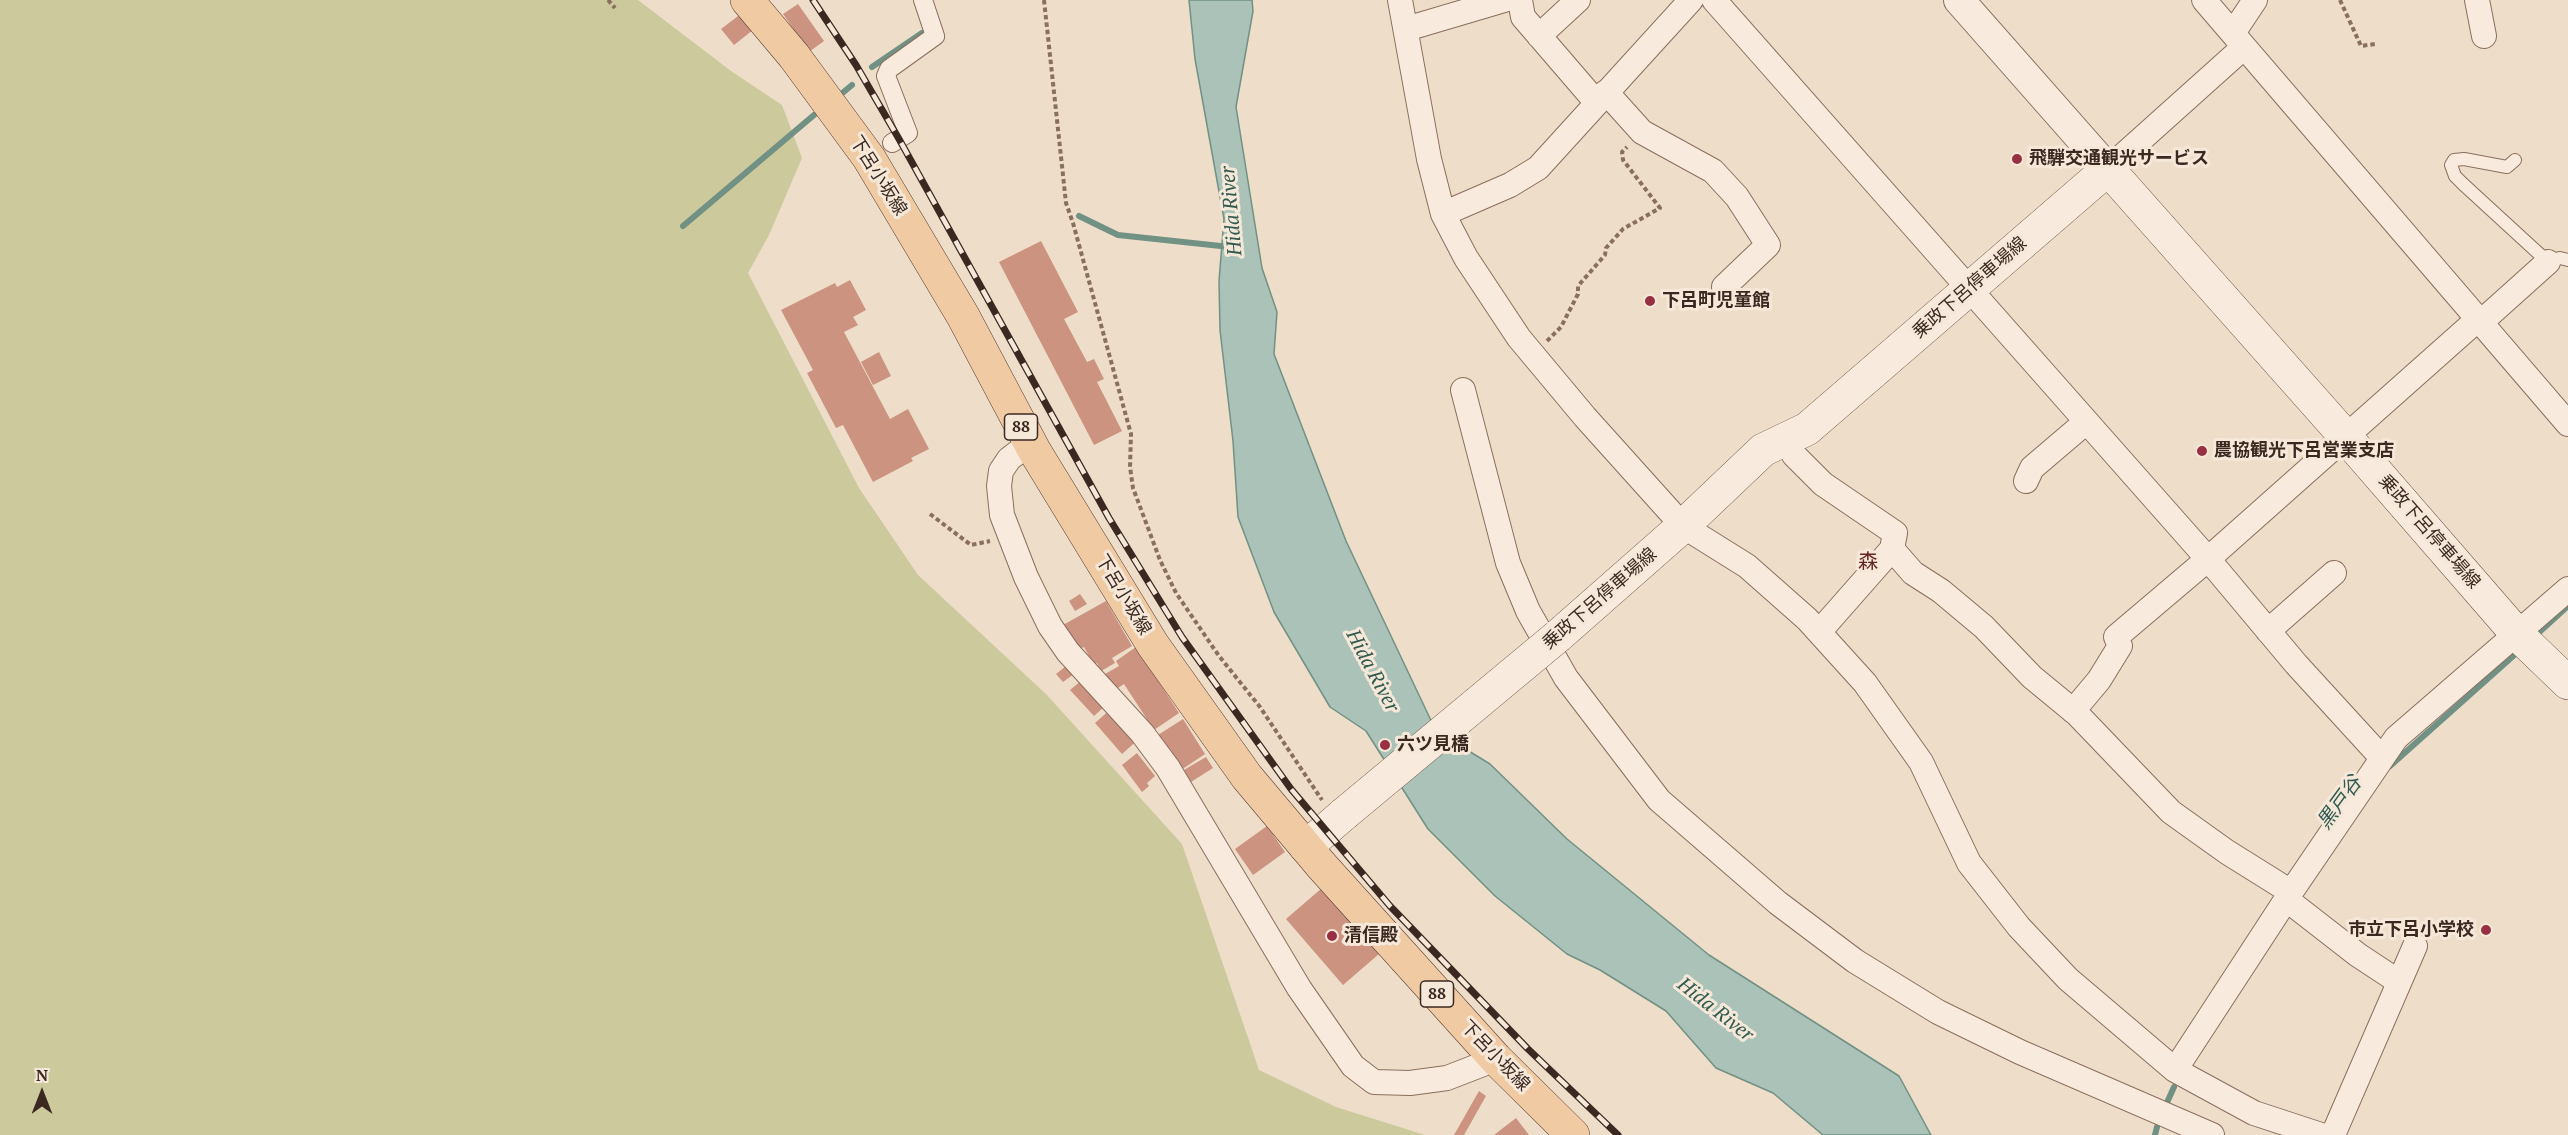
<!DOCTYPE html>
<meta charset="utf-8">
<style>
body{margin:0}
#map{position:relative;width:2568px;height:1135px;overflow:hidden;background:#eeddc9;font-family:"PT Serif",serif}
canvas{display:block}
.north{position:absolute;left:12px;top:1063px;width:60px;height:60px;-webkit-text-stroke:4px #f5e8d9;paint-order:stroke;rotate:0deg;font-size:16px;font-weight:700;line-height:24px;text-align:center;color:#3b2921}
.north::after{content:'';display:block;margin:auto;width:21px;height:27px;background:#3b2921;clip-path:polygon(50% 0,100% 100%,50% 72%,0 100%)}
</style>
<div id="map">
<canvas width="2568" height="1135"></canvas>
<div class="north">N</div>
</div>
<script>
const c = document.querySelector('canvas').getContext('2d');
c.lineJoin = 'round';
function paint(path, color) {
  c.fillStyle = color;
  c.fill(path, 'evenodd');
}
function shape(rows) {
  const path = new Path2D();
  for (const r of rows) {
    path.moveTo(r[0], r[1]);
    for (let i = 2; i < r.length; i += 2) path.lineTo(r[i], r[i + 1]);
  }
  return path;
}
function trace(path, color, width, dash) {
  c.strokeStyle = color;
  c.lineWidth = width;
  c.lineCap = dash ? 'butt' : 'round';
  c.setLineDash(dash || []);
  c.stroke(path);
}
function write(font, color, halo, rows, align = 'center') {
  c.font = font + ' "PT Serif","Noto Sans JP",serif';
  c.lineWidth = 6;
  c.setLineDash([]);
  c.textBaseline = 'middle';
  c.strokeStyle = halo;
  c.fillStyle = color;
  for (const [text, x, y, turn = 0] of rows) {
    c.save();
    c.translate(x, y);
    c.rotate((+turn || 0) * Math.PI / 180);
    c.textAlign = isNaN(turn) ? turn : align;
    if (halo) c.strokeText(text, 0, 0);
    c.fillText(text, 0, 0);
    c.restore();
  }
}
paint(shape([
 [0,0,638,0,731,71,782,105,802,158,769,235,748,273,859,488,918,575,1046,694,1182,844,1259,1070,1336,1107,1425,1135,0,1135]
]), '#ccc99d');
const water = shape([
 [1189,0,1252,0,1253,11,1236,107,1262,268,1277,312,1274,354,1346,541,1436,731,1490,764,1567,839,1709,955,1899,1076,1931,1135,1823,1135,1773,1093,1716,1068,1666,1011,1600,970,1567,954,1495,896,1428,829,1366,731,1330,707,1274,612,1238,517,1233,441,1220,330,1219,281,1224,219,1195,59,1189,0]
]);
paint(water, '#aac2b7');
trace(water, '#709183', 1.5);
trace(shape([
 [872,67,922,33],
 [840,95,852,85],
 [1079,216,1118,235,1230,247],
 [683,226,814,115],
 [2535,636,2568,606],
 [2390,766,2521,649],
 [2165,1107,2174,1087],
 [2155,1135,2157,1127]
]), '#709183', 6);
paint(shape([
 [798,4,824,41,809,52,783,14],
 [746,10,758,26,734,45,721,29],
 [1041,241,1078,312,1064,319,1087,362,1094,359,1104,379,1097,382,1122,431,1094,445,999,262],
 [850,280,866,310,853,317,858,325,844,332,890,419,908,409,929,449,911,458,913,461,873,482,843,425,836,428,807,373,813,370,781,310,835,283,837,287],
 [879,352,891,376,873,385,861,362],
 [1080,594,1087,604,1075,611,1069,601],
 [1106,601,1132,646,1112,658,1115,663,1101,671,1097,663,1094,665,1084,647,1077,650,1063,625],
 [1136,647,1179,713,1154,730,1124,684,1115,690,1105,674,1119,666,1116,661],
 [1071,662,1078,671,1063,682,1056,674],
 [1082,680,1105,706,1094,716,1070,690],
 [1113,707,1140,738,1122,754,1095,723],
 [1183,719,1205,754,1181,770,1158,735],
 [1137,753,1155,776,1147,783,1149,786,1142,792,1122,765],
 [1206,757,1213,768,1191,782,1184,770],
 [1267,826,1285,852,1253,875,1235,849],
 [1322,888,1379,954,1343,985,1286,919],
 [1479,1091,1486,1096,1464,1135,1454,1135],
 [1516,1118,1529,1135,1494,1135]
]), '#cb9380');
const service = shape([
 [2515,160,2507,167,2464,159,2454,160,2451,165,2455,176,2463,184,2548,262,2560,258,2568,260]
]);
const pedestrian = shape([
 [892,143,908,133,886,76,889,69,935,36,923,0]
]);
const minor = shape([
 [1400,0,1429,159,1443,214,1466,258,1519,338,1585,417,1683,526,1747,566,1807,619,1865,683,1921,762,1969,863,2019,927,2068,979,2175,1070,2254,1113,2321,1135],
 [1520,0,1523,17,1597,103],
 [1714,0,2208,559,2296,664,2382,758],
 [2204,0,2568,424],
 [2477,0,2484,36],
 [1406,29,1504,0],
 [2233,33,2255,0],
 [1539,36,1578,0],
 [1606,92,1642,132,1713,171,1737,197,1768,245,1724,287],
 [2108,169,2244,47],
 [1443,214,1510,185,1538,168,1691,0],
 [2480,323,2548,262],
 [1463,390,1508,563,1528,611,1566,678,1659,800,1778,903,1855,961,1938,1012,2020,1052,2212,1135],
 [1785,439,1794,455,1823,484,1895,533,1892,549],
 [1030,443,1009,459,1001,471,999,486,1002,515,1026,577,1050,626,1068,652,1142,733,1168,768,1299,988,1353,1066,1374,1082,1410,1083,1447,1078,1496,1059],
 [2026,481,2032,468,2086,422],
 [2268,631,2334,573],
 [1819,632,1892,549,1913,573,1941,591,1984,627,2032,677,2077,714,2171,812,2227,852,2291,892],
 [2073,711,2099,680,2120,646,2116,637,2208,559,2477,320],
 [2286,899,2358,955,2399,982],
 [2175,1070,2291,892,2396,738,2568,589],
 [2333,1135,2415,946]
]);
const tertiary = shape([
 [1959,0,2108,169]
]);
const secondary = shape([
 [1558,636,1683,526,1763,450,1807,429,2108,169,2345,436,2517,634,2568,683],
 [1306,847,1344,814]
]);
const primary = shape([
 [747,0,794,56,869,158,963,316,1034,450,1153,645,1247,777,1321,865,1496,1059,1573,1135]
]);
trace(service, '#8a6e5e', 14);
trace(pedestrian, '#8a6e5e', 20);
trace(minor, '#8a6e5e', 26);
trace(tertiary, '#8a6e5e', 32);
trace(secondary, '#6c4f41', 34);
trace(primary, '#583d32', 34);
trace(shape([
 [608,0,615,8],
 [1044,0,1066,203,1073,223,1131,434,1130,467,1133,488,1160,560,1176,593,1219,656,1260,707,1322,800],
 [2340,0,2361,46,2375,44],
 [1547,341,1561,327,1578,294,1578,286,1605,255,1606,248,1623,229,1660,208,1623,160,1622,152,1627,147],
 [930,514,971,545,990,541]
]), '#8a6e5e', 4, [4.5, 3]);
trace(service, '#f8ebdd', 12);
trace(pedestrian, '#f8ebdd', 18);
trace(minor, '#f8ebdd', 24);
trace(tertiary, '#f8ebdd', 30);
trace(secondary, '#f8ebdd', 33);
trace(primary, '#efcaa3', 33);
const rail = shape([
 [813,0,856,65,899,139,1109,518,1182,637,1291,789,1390,906,1528,1049,1618,1135]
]);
trace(rail, '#3b2921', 7);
trace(rail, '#f5e8d9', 4.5, [14]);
const secondaryBridge = shape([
 [1344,814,1558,636]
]);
trace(secondaryBridge, '#6c4f41', 34, []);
trace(secondaryBridge, '#f8ebdd', 33);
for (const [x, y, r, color] of [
 [2017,159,6,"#973042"],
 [1650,301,6,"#973042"],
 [2202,451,6,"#973042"],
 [1385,745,6,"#973042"],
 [2486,930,6,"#973042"],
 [1332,936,6,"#973042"]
]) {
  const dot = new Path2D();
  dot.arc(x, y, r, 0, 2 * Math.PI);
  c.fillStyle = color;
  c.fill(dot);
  trace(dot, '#f5e8d9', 2);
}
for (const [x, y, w] of [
 [1021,427,33],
 [1437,994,33]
]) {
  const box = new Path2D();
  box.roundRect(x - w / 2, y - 13, w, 26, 4.5);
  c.fillStyle = '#f5e8d9';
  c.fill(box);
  trace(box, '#3b2921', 1.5);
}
write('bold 16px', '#3b2921', null, [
 ["88",1021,427],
 ["88",1437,994]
]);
write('bold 18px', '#3b2921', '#f5e8d9', [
 ["飛騨交通観光サービス",2029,159],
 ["下呂町児童館",1662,301],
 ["農協観光下呂営業支店",2214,451],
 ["六ツ見橋",1397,745],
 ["市立下呂小学校",2474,930,"right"],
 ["清信殿",1344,936]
], 'left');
write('18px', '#3b2921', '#f5e8d9', [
 ["下呂小坂線",878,176,58],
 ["乗政下呂停車場線",1970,288,-41],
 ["乗政下呂停車場線",2429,532,49],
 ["下呂小坂線",1123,595,59],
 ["乗政下呂停車場線",1600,599,-41],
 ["下呂小坂線",1495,1056,46]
]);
write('italic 20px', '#315a50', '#f5e8d9', [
 ["Hida River",1232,211,-95],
 ["Hida River",1372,671,62],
 ["黒戸谷",2340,803,-54],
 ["Hida River",1715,1010,38]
]);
write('20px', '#662422', '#f5e8d9', [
 ["森",1868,562]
]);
</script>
